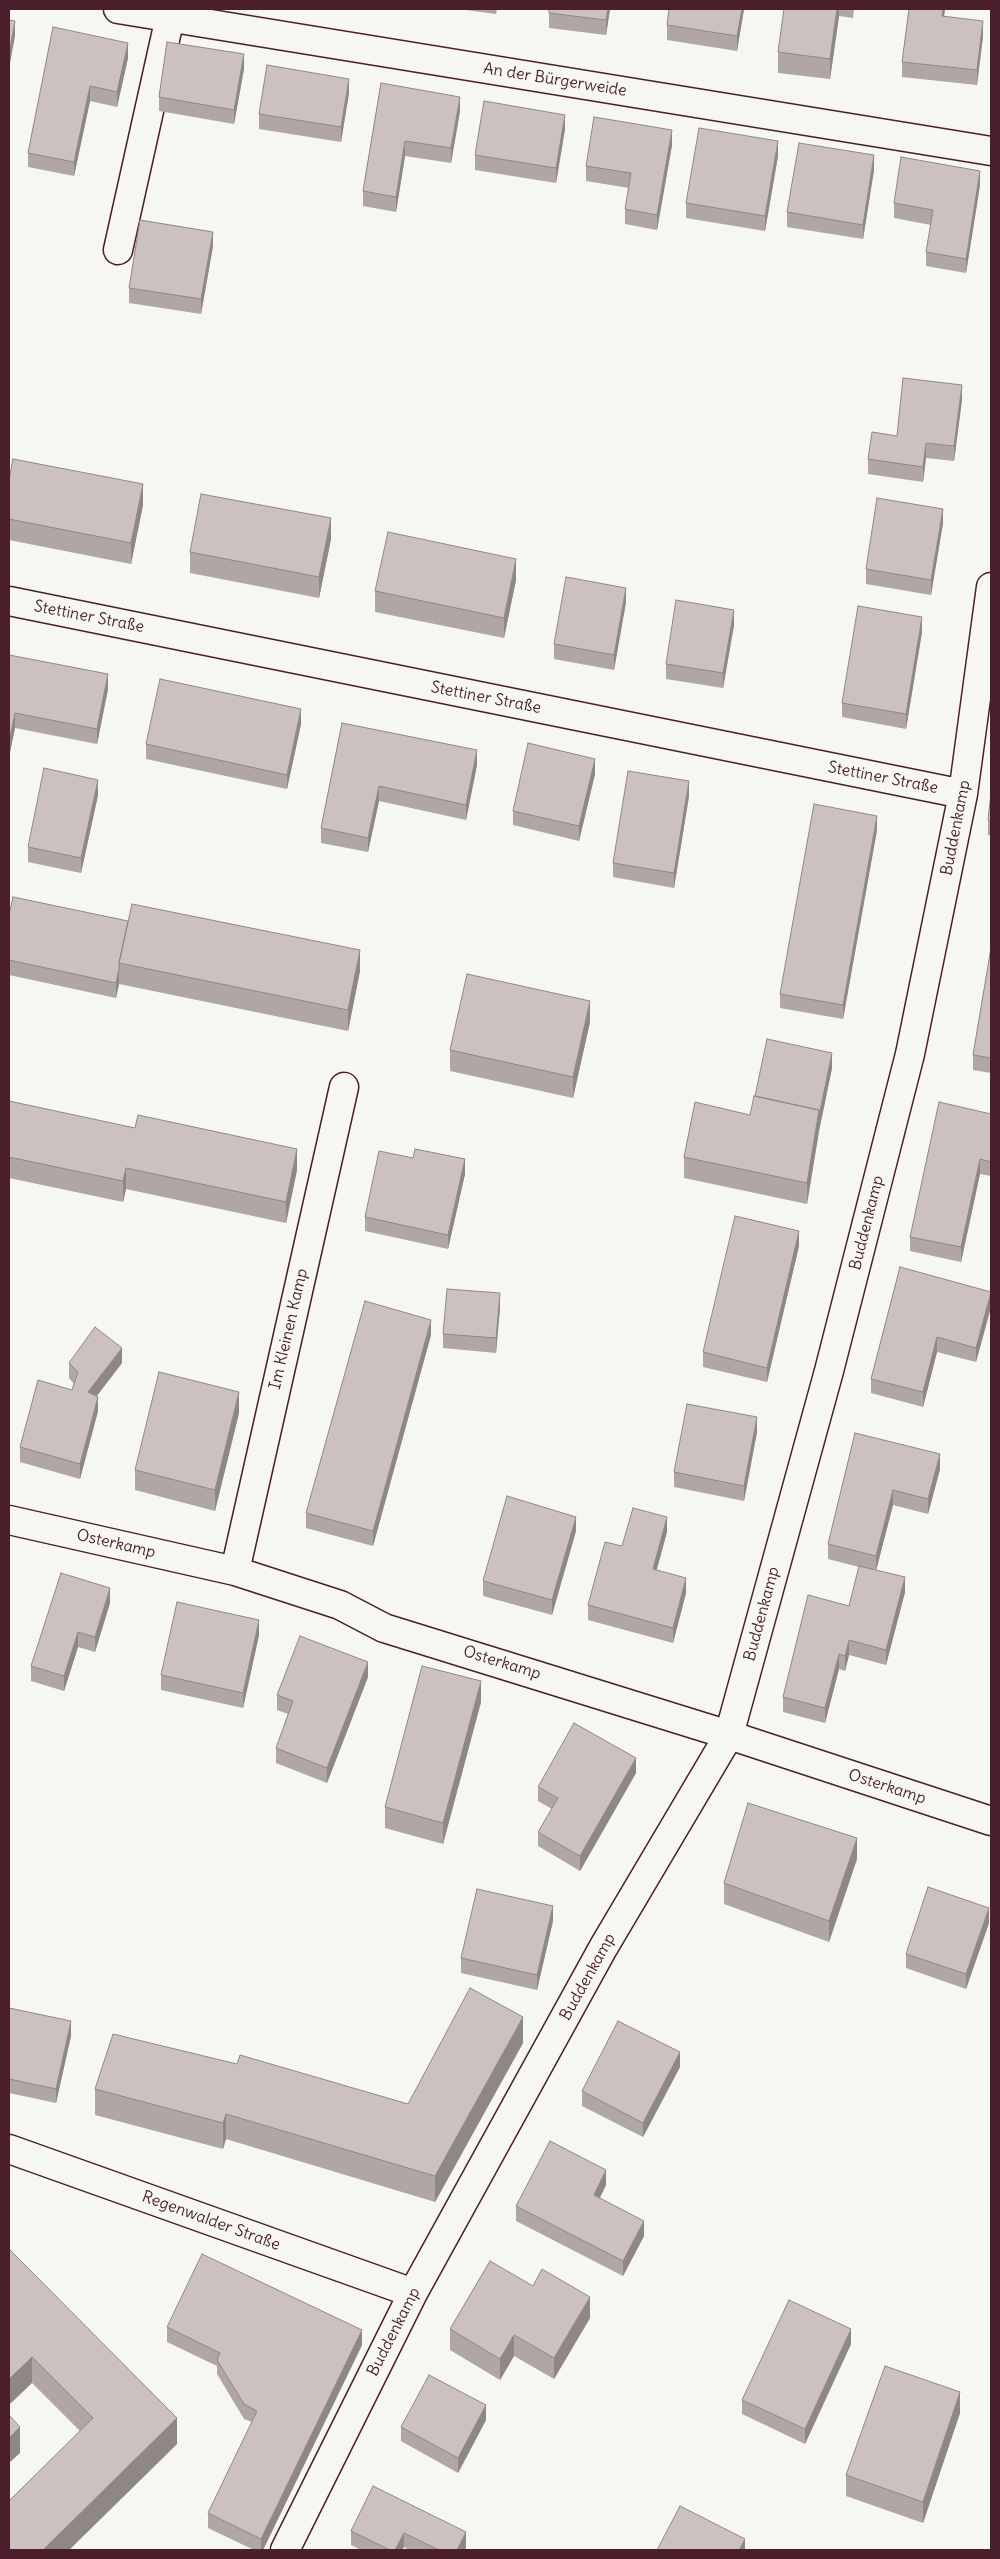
<!DOCTYPE html>
<meta charset="utf-8">
<style>
body{margin:0}
#map{position:relative;width:1000px;height:2559px;overflow:hidden;background:#f6f6f2;font-family:Delius,sans-serif}
canvas{display:block}
.frame{position:absolute;inset:0;border:10px solid #4a1f2b;pointer-events:none}
</style>
<div id="map">
<canvas width="1000" height="2559"></canvas>
<div class="frame"></div>
</div>
<script>
const c = document.querySelector('canvas').getContext('2d');
c.lineJoin = 'round';
function shape(rows) {
  const path = new Path2D();
  for (const r of rows) {
    path.moveTo(r[0], r[1]);
    for (let i = 2; i < r.length; i += 2) path.lineTo(r[i], r[i + 1]);
  }
  return path;
}
function trace(path, color, width, dash) {
  c.strokeStyle = color;
  c.lineWidth = width;
  c.lineCap = dash ? 'butt' : 'round';
  c.setLineDash(dash || []);
  c.stroke(path);
}
function paint(path, color) {
  c.fillStyle = color;
  c.fill(path, 'evenodd');
}
function write(font, color, halo, rows, align = 'center') {
  c.font = font + ' Delius,sans-serif';
  c.lineWidth = 5;
  c.setLineDash([]);
  c.textBaseline = 'middle';
  c.strokeStyle = halo;
  c.fillStyle = color;
  for (const [text, x, y, turn = 0] of rows) {
    c.save();
    c.translate(x, y);
    c.rotate((+turn || 0) * Math.PI / 180);
    c.textAlign = isNaN(turn) ? turn : align;
    if (halo) c.strokeText(text, 0, 0);
    c.fillText(text, 0, 0);
    c.restore();
  }
}
const minor = shape([
 [118,9,991,151],
 [118,250,170,17],
 [9,601,963,794],
 [9,1520,235,1571,340,1605,384,1628,729,1735,991,1821],
 [235,1571,344,1087],
 [9,2149,413,2293],
 [285,2550,413,2293,603,1948,729,1735,829,1371,910,1054,963,794,991,587]
]);
trace(minor, '#4a1f2b', 31);
trace(minor, '#f6f6f2', 28);
paint(shape([
 [458,9,497,9,496,14],
 [549,9,610,9,606,35,549,28],
 [669,9,744,9,737,51,667,40,667,25],
 [776,9,854,9,853,18,839,16,830,79,778,73,778,52,784,10],
 [909,9,945,9,944,16,983,36,977,85,902,77,902,62],
 [53,27,128,58,117,107,90,101,74,176,28,167,28,153],
 [244,69,234,124,159,111,159,97],
 [381,83,460,111,451,163,405,156,396,212,363,206,363,191],
 [349,93,341,142,259,129,259,114],
 [565,129,556,183,475,170,475,155],
 [672,145,657,230,625,224,625,209,629,188,586,181,586,166],
 [778,156,765,231,686,218,686,203],
 [874,170,863,239,787,227,787,212],
 [980,185,966,273,926,266,926,252,931,225,894,218,894,203],
 [213,246,201,314,129,303,129,288],
 [962,400,954,461,926,458,923,482,868,474,868,459,897,436],
 [9,480,143,505,131,564,9,540],
 [943,523,931,595,866,584,866,569],
 [331,539,319,598,190,573,190,552],
 [516,580,504,638,375,612,375,591],
 [626,602,614,670,554,659,554,644],
 [734,625,723,688,666,679,666,664],
 [922,632,906,729,842,717,842,703],
 [9,655,108,689,97,744,15,728,9,757],
 [342,723,477,765,466,820,379,801,368,852,321,843,321,828],
 [301,724,287,789,146,759,146,744],
 [595,774,579,841,513,825,513,811],
 [991,793,991,836,988,835,988,820],
 [98,795,81,873,28,862,28,847],
 [689,796,674,888,613,877,613,863],
 [877,830,843,1019,780,1008,780,994],
 [9,915,360,971,348,1031,119,984,116,998,9,975],
 [991,948,991,1073,973,1070,973,1055],
 [590,1022,573,1098,450,1071,450,1050],
 [832,1068,819,1131,807,1204,684,1178,684,1157,750,1115,755,1096],
 [9,1101,297,1170,286,1223,126,1189,123,1202,9,1178],
 [991,1114,991,1176,980,1174,961,1262,910,1251,910,1237],
 [413,1158,465,1174,448,1249,365,1231,365,1217],
 [799,1246,767,1382,703,1367,703,1352],
 [900,1267,991,1307,976,1362,937,1352,923,1407,871,1393,871,1379],
 [500,1308,496,1353,443,1348,443,1334],
 [431,1335,373,1546,306,1528,306,1513],
 [69,1363,122,1363,97,1396,98,1411,80,1479,20,1462,20,1447,72,1390,74,1384,69,1378],
 [239,1413,215,1511,135,1490,135,1470],
 [757,1432,744,1501,674,1487,674,1472],
 [855,1433,940,1469,928,1514,893,1505,876,1570,905,1592,886,1665,849,1655,845,1671,839,1669,825,1723,783,1712,783,1697,849,1606,859,1567,828,1559,828,1544],
 [576,1531,552,1615,483,1596,483,1581],
 [667,1532,656,1570,686,1593,673,1643,588,1620,588,1605,622,1546],
 [110,1603,95,1652,78,1647,64,1691,31,1681,31,1666],
 [259,1635,243,1708,161,1690,161,1675],
 [368,1677,327,1783,276,1763,276,1748,288,1714,277,1710,277,1695],
 [481,1702,443,1844,385,1828,385,1807],
 [636,1773,580,1871,538,1846,538,1832,552,1809,538,1801,538,1787],
 [857,1859,829,1942,724,1904,724,1883],
 [553,1921,537,1990,461,1973,461,1958],
 [989,1923,966,1989,906,1968,906,1954],
 [9,2008,71,2036,56,2103,9,2093],
 [523,2043,435,2202,226,2139,223,2149,95,2115,95,2089,237,2064,408,2104],
 [680,2067,643,2137,582,2106,582,2091],
 [606,2185,600,2198,644,2236,623,2276,516,2221,516,2206],
 [9,2249,177,2444,69,2550,9,2550,80,2431,32,2383],
 [590,2318,554,2379,514,2356,500,2380,450,2350,450,2329],
 [167,2327,362,2345,263,2550,254,2550,208,2528,208,2513,252,2422,244,2419,217,2374,217,2366,167,2342],
 [851,2344,805,2444,742,2414,742,2400],
 [960,2413,923,2523,846,2496,846,2475],
 [486,2420,458,2473,401,2441,401,2427],
 [373,2486,466,2547,465,2550,409,2550,404,2547,402,2550,361,2550,351,2545,351,2531]
]), '#afa6a5');
paint(shape([
 [608,9,610,9,606,35,606,20],
 [742,9,744,9,737,51,737,36],
 [837,9,839,9,839,16,830,79,830,59],
 [943,9,945,9,942,31,942,16],
 [15,21,15,36,9,69,9,54],
 [983,21,983,36,977,85,977,70],
 [128,43,128,58,117,107,117,92],
 [244,54,244,69,234,124,234,110],
 [349,79,349,93,341,142,341,127],
 [90,86,90,101,74,176,74,162],
 [460,97,460,111,451,163,451,148],
 [565,115,565,129,556,183,556,168],
 [672,130,672,145,657,230,657,215],
 [405,141,405,156,396,212,396,197],
 [778,141,778,156,765,231,765,216],
 [874,155,874,170,863,239,863,225],
 [980,171,980,185,966,273,966,259],
 [213,232,213,246,201,314,201,299],
 [962,385,962,400,954,461,954,446],
 [926,443,926,458,923,482,923,467],
 [143,484,143,505,131,564,131,543],
 [943,509,943,523,931,595,931,580],
 [331,518,331,539,319,598,319,577],
 [516,559,516,580,504,638,504,618],
 [626,588,626,602,614,670,614,655],
 [734,610,734,625,723,688,723,673],
 [922,617,922,632,906,729,906,714],
 [108,674,108,689,97,744,97,729],
 [301,709,301,724,287,789,287,775],
 [15,713,15,728,9,757,9,742],
 [477,750,477,765,466,820,466,805],
 [595,759,595,774,579,841,579,826],
 [98,780,98,795,81,873,81,858],
 [689,781,689,796,674,888,674,873],
 [379,786,379,801,368,852,368,838],
 [877,816,877,830,843,1019,843,1005],
 [360,950,360,971,348,1031,348,1010],
 [119,969,119,984,116,998,116,983],
 [590,1001,590,1022,573,1098,573,1077],
 [832,1053,832,1068,819,1131,807,1204,807,1183,819,1110],
 [297,1149,297,1170,286,1223,286,1202],
 [465,1159,465,1174,448,1249,448,1235],
 [980,1159,980,1174,961,1262,961,1247],
 [126,1168,126,1189,123,1202,123,1181],
 [799,1231,799,1246,767,1382,767,1368],
 [991,1292,991,1307,976,1362,976,1348],
 [500,1293,500,1308,496,1353,496,1338],
 [431,1320,431,1335,373,1546,373,1531],
 [937,1337,937,1352,923,1407,923,1392],
 [122,1348,122,1363,88,1407,88,1392],
 [239,1392,239,1413,215,1511,215,1490],
 [98,1397,98,1411,80,1479,80,1464],
 [757,1417,757,1432,744,1501,744,1486],
 [940,1454,940,1469,928,1514,928,1499],
 [893,1490,893,1505,876,1571,876,1556],
 [576,1517,576,1531,552,1615,552,1600],
 [667,1517,667,1532,653,1584,653,1569],
 [905,1577,905,1592,886,1665,886,1650],
 [686,1578,686,1593,673,1643,673,1628],
 [110,1588,110,1603,95,1652,95,1637],
 [10,1598,10,1619,9,1625,9,1604],
 [259,1620,259,1635,243,1708,243,1693],
 [78,1632,78,1647,64,1691,64,1676],
 [849,1640,849,1655,845,1671,845,1656],
 [839,1654,839,1669,825,1723,825,1708],
 [368,1662,368,1677,327,1783,327,1768],
 [481,1681,481,1702,443,1844,443,1823],
 [636,1758,636,1773,580,1871,580,1856],
 [857,1838,857,1859,829,1942,829,1921],
 [553,1906,553,1921,537,1990,537,1975],
 [989,1908,989,1923,966,1989,966,1974],
 [523,2017,523,2043,435,2202,435,2176],
 [71,2021,71,2036,56,2103,56,2089],
 [680,2052,680,2067,643,2137,643,2123],
 [226,2114,226,2139,223,2149,223,2123],
 [606,2170,606,2185,594,2209,594,2195],
 [644,2221,644,2236,623,2276,623,2261],
 [590,2297,590,2318,554,2379,554,2358],
 [851,2329,851,2344,805,2444,805,2429],
 [362,2330,362,2345,263,2550,261,2550,261,2539],
 [514,2335,514,2356,500,2380,500,2359],
 [32,2357,32,2383,9,2405,9,2379],
 [960,2392,960,2413,923,2523,923,2502],
 [486,2405,486,2420,458,2473,458,2458],
 [177,2418,177,2444,69,2550,43,2550],
 [20,2427,20,2453,9,2463,9,2438],
 [466,2532,466,2547,465,2550,457,2550],
 [404,2533,404,2547,402,2550,395,2550],
 [745,2539,745,2550,739,2550]
]), '#8f8786');
const building = shape([
 [549,9,608,9,606,20,549,13,549,9],
 [669,9,742,9,737,36,667,25,669,9],
 [784,9,837,9,830,59,778,52,784,9],
 [909,9,943,9,942,16,983,21,977,70,902,62,909,9],
 [9,20,15,21,9,54,9,20],
 [53,27,128,43,117,92,90,86,74,162,28,153,53,27],
 [167,42,244,54,234,110,159,97,167,42],
 [267,65,349,79,341,127,259,114,267,65],
 [381,83,460,97,451,148,405,141,396,197,363,191,381,83],
 [484,101,565,115,556,168,475,155,484,101],
 [594,117,672,130,657,215,625,209,631,173,586,166,594,117],
 [699,128,778,141,765,216,686,203,699,128],
 [799,143,874,155,863,225,787,212,799,143],
 [901,157,980,171,966,259,926,252,933,210,894,203,901,157],
 [140,220,213,232,201,299,129,288,140,220],
 [903,378,962,385,954,446,926,443,923,467,868,459,872,432,897,436,903,378],
 [13,459,143,484,131,543,9,519,9,480,13,459],
 [201,494,331,518,319,577,190,552,201,494],
 [877,498,943,509,931,580,866,569,877,498],
 [388,532,516,559,504,618,375,591,388,532],
 [566,577,626,588,614,655,554,644,566,577],
 [676,600,734,610,723,673,666,664,676,600],
 [858,606,922,617,906,714,842,703,858,606],
 [9,655,108,674,97,729,15,713,9,742,9,655],
 [160,679,301,709,287,775,146,744,160,679],
 [342,723,477,750,466,805,379,786,368,838,321,828,342,723],
 [528,743,595,759,579,826,513,811,528,743],
 [44,768,98,780,81,858,28,847,44,768],
 [628,771,689,781,674,873,613,863,628,771],
 [991,793,991,821,988,820,991,793],
 [814,804,877,816,843,1005,780,994,814,804],
 [13,897,128,921,119,963,119,969,116,983,9,960,9,915,13,897],
 [132,904,360,950,348,1010,119,963,132,904],
 [991,948,991,1058,973,1055,991,948],
 [467,974,590,1001,573,1077,450,1050,467,974],
 [767,1039,832,1053,819,1116,819,1110,755,1096,767,1039],
 [754,1096,819,1110,807,1183,684,1157,695,1102,750,1115,754,1096],
 [9,1101,135,1128,138,1115,297,1149,286,1202,126,1168,123,1181,9,1157,9,1101],
 [939,1102,991,1114,991,1162,980,1159,961,1247,910,1237,939,1102],
 [415,1149,465,1159,448,1235,365,1217,379,1151,413,1158,415,1149],
 [735,1216,799,1231,767,1368,703,1352,735,1216],
 [900,1267,991,1292,976,1348,937,1337,923,1392,871,1379,900,1267],
 [447,1289,500,1293,496,1338,443,1334,447,1289],
 [365,1301,431,1320,373,1531,306,1513,365,1301],
 [95,1327,122,1348,88,1392,98,1397,80,1464,20,1447,38,1380,72,1390,78,1372,69,1363,95,1327],
 [159,1372,239,1392,215,1490,135,1470,159,1372],
 [687,1404,757,1417,744,1486,674,1472,687,1404],
 [855,1433,940,1454,928,1499,893,1490,876,1556,828,1544,855,1433],
 [507,1496,576,1517,552,1600,483,1581,507,1496],
 [633,1508,667,1517,653,1569,686,1578,673,1628,588,1605,605,1542,622,1546,633,1508],
 [859,1566,905,1577,886,1650,849,1640,845,1656,839,1654,825,1708,783,1697,808,1595,849,1606,859,1566],
 [61,1573,110,1588,95,1637,78,1632,64,1676,31,1666,61,1573],
 [177,1602,259,1620,243,1693,161,1675,177,1602],
 [300,1636,368,1662,327,1768,276,1748,293,1701,277,1695,300,1636],
 [422,1666,481,1681,443,1823,385,1807,422,1666],
 [574,1723,636,1758,580,1856,538,1832,558,1798,538,1787,574,1723],
 [748,1803,857,1838,829,1921,724,1883,748,1803],
 [928,1887,989,1908,966,1974,906,1954,928,1887],
 [477,1889,553,1906,537,1975,461,1958,477,1889],
 [470,1988,523,2017,435,2176,226,2114,223,2123,95,2089,113,2034,237,2064,240,2055,408,2104,470,1988],
 [9,2008,71,2021,56,2089,9,2079,9,2008],
 [618,2021,680,2052,643,2123,582,2091,618,2021],
 [550,2141,606,2170,594,2195,644,2221,623,2261,516,2206,550,2141],
 [9,2249,177,2418,43,2550,9,2550,9,2501,93,2418,32,2357,9,2379,9,2249],
 [202,2254,362,2330,261,2539,208,2513,257,2411,244,2404,217,2360,220,2353,167,2327,202,2254],
 [490,2261,533,2286,542,2269,590,2297,554,2358,514,2335,500,2359,450,2329,490,2261],
 [789,2300,851,2329,805,2429,742,2400,789,2300],
 [885,2366,960,2392,923,2502,846,2475,885,2366],
 [429,2375,486,2405,458,2458,401,2427,429,2375],
 [9,2415,20,2427,9,2438,9,2415],
 [373,2486,466,2532,457,2550,439,2550,404,2533,395,2550,390,2550,351,2531,373,2486],
 [680,2506,745,2539,739,2550,657,2550,680,2506]
]);
paint(building, '#ccc1c0');
trace(building, '#8f8786', 1);
write('16px', '#4a1f2b', '#f6f6f2', [
 ["An der Bürgerweide",555,80,9],
 ["Stettiner Straße",89,617,11],
 ["Stettiner Straße",486,698,11],
 ["Stettiner Straße",883,778,11],
 ["Buddenkamp",956,828,-79],
 ["Buddenkamp",867,1223,-76],
 ["Im Kleinen Kamp",289,1329,-77],
 ["Osterkamp",116,1544,13],
 ["Buddenkamp",762,1614,-75],
 ["Osterkamp",502,1663,17],
 ["Osterkamp",887,1787,18],
 ["Buddenkamp",588,1977,-61],
 ["Regenwalder Straße",211,2221,20],
 ["Buddenkamp",394,2332,-63]
]);
</script>
